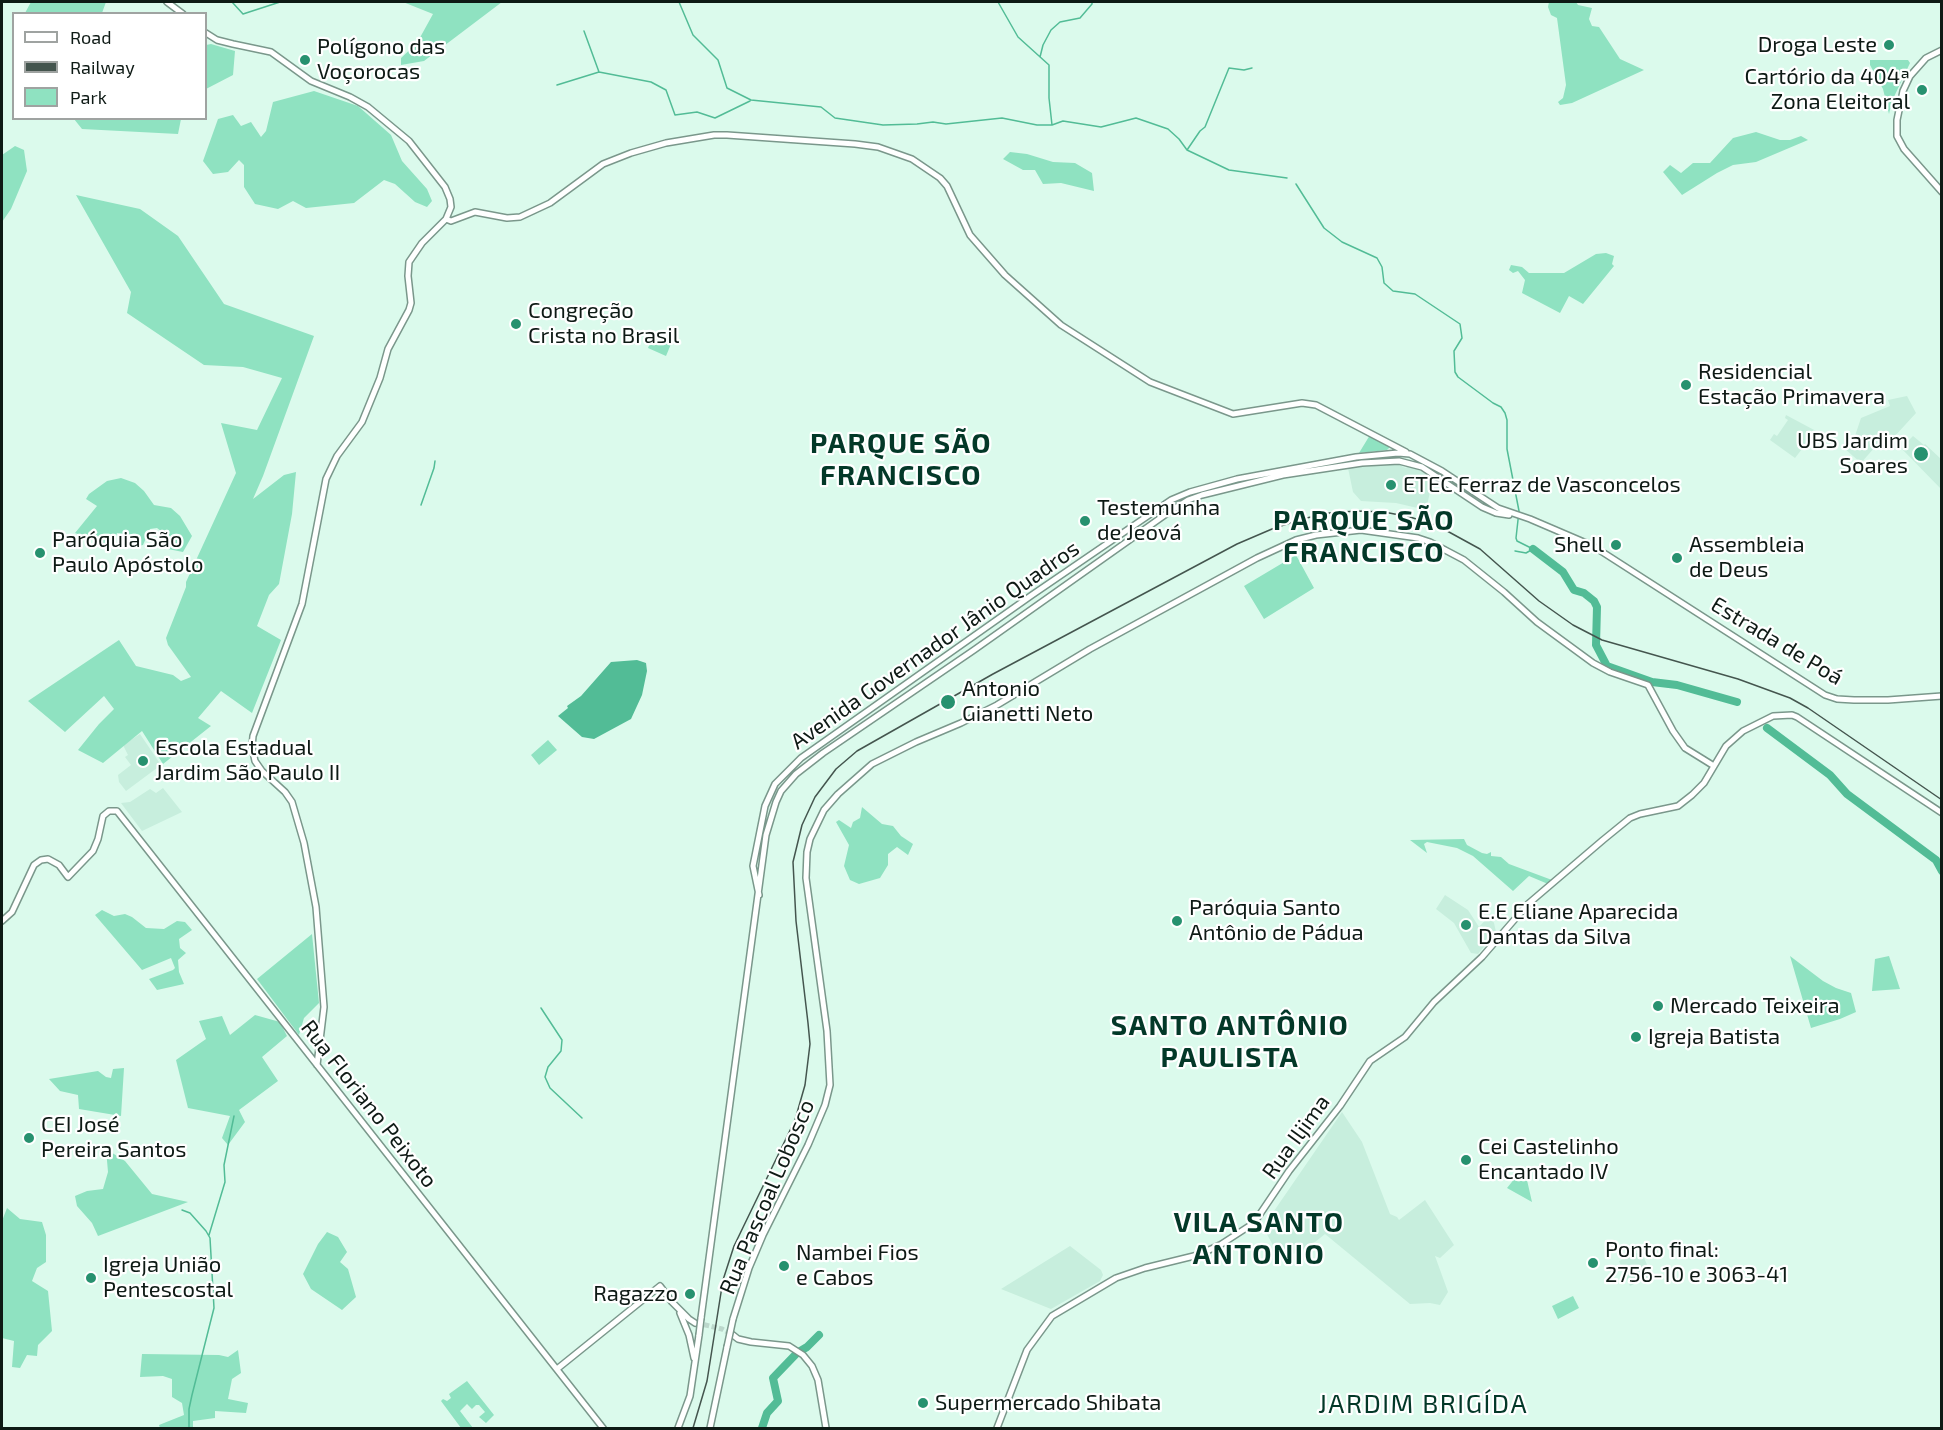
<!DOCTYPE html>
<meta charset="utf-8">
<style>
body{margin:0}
#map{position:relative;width:1943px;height:1430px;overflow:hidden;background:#dbfaec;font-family:"Exo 2",sans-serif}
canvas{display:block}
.frame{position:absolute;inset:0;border:3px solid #0e1a15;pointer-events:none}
.legend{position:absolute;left:12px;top:12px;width:195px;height:108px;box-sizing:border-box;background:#fff;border:2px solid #9fa3a1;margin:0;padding:8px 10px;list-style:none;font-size:18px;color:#0e1a15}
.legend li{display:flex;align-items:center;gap:12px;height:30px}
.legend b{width:30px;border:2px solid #9fa3a1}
</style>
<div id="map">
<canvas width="1943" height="1430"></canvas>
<div class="frame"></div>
<ul class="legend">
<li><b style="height:8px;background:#fff"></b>Road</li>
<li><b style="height:8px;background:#44554e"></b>Railway</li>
<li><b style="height:16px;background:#8fe2c1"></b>Park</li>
</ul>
</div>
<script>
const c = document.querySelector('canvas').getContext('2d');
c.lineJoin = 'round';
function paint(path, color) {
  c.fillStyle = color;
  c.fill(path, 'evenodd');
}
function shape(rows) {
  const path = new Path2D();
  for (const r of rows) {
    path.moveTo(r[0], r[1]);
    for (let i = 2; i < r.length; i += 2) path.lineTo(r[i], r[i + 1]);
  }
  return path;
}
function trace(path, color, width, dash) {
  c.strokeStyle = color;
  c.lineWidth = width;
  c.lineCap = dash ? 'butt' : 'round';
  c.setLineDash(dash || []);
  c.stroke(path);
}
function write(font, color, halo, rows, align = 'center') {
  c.font = font + ' "Exo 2",sans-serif';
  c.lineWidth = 4.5;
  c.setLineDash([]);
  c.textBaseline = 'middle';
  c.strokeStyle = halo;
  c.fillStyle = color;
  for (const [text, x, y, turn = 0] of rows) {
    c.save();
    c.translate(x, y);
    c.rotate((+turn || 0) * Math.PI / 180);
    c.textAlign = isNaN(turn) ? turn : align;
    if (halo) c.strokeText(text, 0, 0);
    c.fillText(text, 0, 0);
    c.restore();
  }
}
paint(shape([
 [1907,396,1916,413,1894,437,1882,439,1861,463,1845,449,1853,442,1861,418,1890,406,1888,400],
 [1786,415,1816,431,1795,458,1770,440,1774,434,1777,436,1788,420,1785,418],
 [1913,436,1924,445,1925,444,1941,459,1941,489,1901,448],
 [1400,464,1403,467,1406,468,1408,465,1413,467,1433,478,1426,510,1396,503,1361,501,1353,492,1348,468],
 [140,734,161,765,126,791,119,782,118,775,131,765,125,757,128,755,123,745],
 [163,788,182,812,142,831,121,803,130,802,150,789,156,793],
 [1445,895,1468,910,1479,927,1490,915,1494,923,1496,932,1478,954,1471,953,1454,923,1436,909],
 [1342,1112,1362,1142,1390,1214,1397,1217,1399,1220,1425,1200,1454,1245,1440,1258,1435,1256,1448,1292,1440,1305,1430,1303,1410,1304,1325,1234,1310,1246,1281,1260,1263,1227],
 [1070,1246,1101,1270,1103,1275,1100,1281,1051,1309,1001,1289],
 [1641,1251,1652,1276,1630,1286,1619,1261]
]), '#c7eedd');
paint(shape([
 [31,2,106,2,102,13,25,13],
 [403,2,502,2,424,61,401,65,401,58,417,43,433,14],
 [1549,2,1576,2,1578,5,1592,8,1589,19,1592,26,1599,27,1620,59,1644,70,1572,103,1560,105,1558,102,1563,98,1566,85,1557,18,1551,15,1548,7],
 [211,44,235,51,233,75,206,89,206,45],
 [1870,60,1908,60,1910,63,1892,101,1889,114,1883,89,1870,65],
 [314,91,358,106,391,135,402,161,427,189,432,201,427,207,415,202,395,184,384,180,354,203,306,208,293,201,278,209,255,204,244,187,244,165,239,160,228,172,213,174,203,161,218,119,233,115,241,126,251,122,261,137,266,131,273,102],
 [74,119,181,119,178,134,82,129],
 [1756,132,1780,140,1790,140,1801,136,1808,140,1756,162,1733,165,1717,173,1682,195,1663,172,1670,165,1681,173,1693,163,1710,163,1733,138],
 [15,146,24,150,27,171,11,209,2,222,2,155],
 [1010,152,1027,154,1053,162,1075,163,1092,173,1094,191,1061,183,1043,184,1035,170,1023,170,1003,159],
 [76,195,140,209,178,236,224,304,314,336,263,476,253,499,284,475,296,472,292,514,279,584,269,595,257,626,281,640,252,713,221,691,198,718,211,726,163,764,142,731,103,763,78,750,99,724,114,709,104,696,65,732,28,701,119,640,136,666,173,675,181,681,191,677,168,645,166,638,186,587,186,582,236,473,221,423,257,430,282,378,243,367,204,365,127,313,131,292],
 [1606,253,1614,256,1612,264,1614,266,1583,304,1569,296,1560,313,1522,293,1525,280,1518,271,1513,273,1509,270,1511,265,1522,267,1529,273,1564,273,1596,254],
 [653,336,671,344,666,356,648,348],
 [1370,435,1389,445,1389,448,1387,450,1359,453],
 [121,478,135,483,144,491,154,505,171,508,180,516,192,536,183,552,168,549,166,535,157,528,150,529,143,545,138,546,130,543,130,535,117,533,114,541,108,545,75,533,97,506,86,499,89,494,107,481],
 [1296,555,1314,588,1264,619,1244,586],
 [548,740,557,750,539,765,531,755],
 [862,807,882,824,893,826,901,836,913,844,908,855,897,847,888,854,888,865,880,878,859,884,850,880,844,866,849,845,836,822,839,820,851,828,853,822,860,818],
 [1464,839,1467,845,1482,853,1487,854,1491,852,1491,856,1501,857,1509,864,1552,880,1548,884,1529,876,1513,891,1473,856,1457,848,1427,842,1424,844,1427,853,1410,840],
 [102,910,114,916,125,914,132,917,146,928,164,929,177,921,185,922,192,930,179,939,180,948,186,953,178,960,179,972,184,984,157,990,149,979,173,970,175,968,171,958,142,970,95,915],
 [312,934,319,1003,304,1018,299,1035,257,979],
 [1790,956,1823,981,1836,988,1851,993,1856,1012,1840,1019,1811,1028],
 [1889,956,1900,989,1872,991,1875,959],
 [255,1015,280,1022,287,1036,262,1057,278,1081,239,1110,245,1122,228,1145,222,1138,230,1116,188,1108,176,1060,206,1039,199,1021,222,1016,230,1035],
 [124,1068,121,1116,79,1109,78,1095,60,1091,49,1079,98,1071,106,1077,111,1078,113,1069],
 [106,1149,125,1161,152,1194,188,1202,98,1236,92,1223,77,1206,75,1196,87,1191,103,1189,108,1172],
 [1524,1167,1532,1202,1507,1188],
 [7,1208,20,1219,42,1222,46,1235,46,1262,37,1268,32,1281,48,1291,52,1331,38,1345,37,1356,27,1355,20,1368,12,1367,14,1341,2,1338,2,1221],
 [327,1232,338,1237,347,1252,340,1262,348,1269,356,1297,342,1310,311,1289,303,1274,318,1244],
 [1573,1296,1579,1308,1558,1319,1552,1306],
 [238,1350,241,1373,232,1379,228,1399,248,1403,246,1413,215,1411,215,1418,193,1421,193,1428,160,1428,159,1425,184,1415,182,1403,172,1397,172,1379,163,1376,140,1377,142,1354,219,1355,228,1357],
 [467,1381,494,1415,486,1423,479,1417,485,1412,479,1405,476,1405,472,1409,467,1404,460,1411,473,1428,461,1428,441,1401,443,1399,447,1401,451,1398,449,1394]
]), '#8fe2c1');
paint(shape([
 [637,660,646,663,647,671,642,695,631,719,594,739,582,737,558,716,568,708,567,706,581,696,611,662]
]), '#52bc96');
trace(shape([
 [232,2,243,14,280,2],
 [679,2,693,35,718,60,727,88,751,100,821,107,835,118,883,125,917,124,933,122,946,124,1002,118,1037,125,1052,125,1063,121,1101,127,1136,118,1168,129,1179,139,1187,150,1229,170,1287,178],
 [998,2,1018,37,1049,65,1049,98,1052,125],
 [584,31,599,72],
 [1040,57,1043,45,1051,30,1060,22,1080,18,1092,4,1092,2],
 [557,85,599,72,651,82,666,90,675,115,697,112,715,118,750,101],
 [1187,150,1200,131,1205,127,1229,68,1244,70,1252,68],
 [1296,184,1324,228,1342,242,1377,258,1382,267,1384,283,1393,291,1415,294,1460,324,1462,338,1454,351,1455,372,1458,377,1493,403,1501,407,1505,413,1507,420,1507,449,1519,511,1516,538,1517,541,1533,549],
 [421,505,434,468,435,461],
 [1515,551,1526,553,1533,549],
 [541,1008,562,1040,561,1051,548,1067,545,1077,550,1088,582,1118],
 [182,1210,190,1213,206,1231,210,1238,214,1308,192,1395,189,1409,189,1428],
 [209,1235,225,1182,224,1165,234,1116]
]), '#52bc96', 1.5);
trace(shape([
 [1533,549,1563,572,1574,590,1584,593,1594,601,1597,607,1596,645,1607,666,1652,682,1677,685,1737,702],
 [1767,728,1830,775,1847,794,1936,860,1942,871],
 [762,1428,767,1413,778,1401,773,1378,797,1353,807,1347,819,1335]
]), '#52bc96', 8);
trace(shape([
 [697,1323,722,1329,733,1335]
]), '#bcd8cc', 5, [5, 2.5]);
const secondary = shape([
 [167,2,183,14],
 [206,33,217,40,233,44,271,52,311,81,350,97,368,107,409,141,445,187,450,199,451,207,446,219,422,243,409,262,408,276,411,303,409,310,388,349,380,378,362,422,337,456,326,479,302,604,253,736,252,747,255,761,262,771,285,792,292,802,304,843,316,907,324,1007,317,1065],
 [1942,50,1926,58,1910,76,1903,91,1897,120,1897,136,1904,149,1942,192],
 [446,219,451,221,475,212,507,218,520,217,550,203,603,164,631,153,666,143,714,135,727,135,855,144,878,147,912,159,940,178,947,186,970,235,1005,275,1061,325,1150,382,1233,414,1302,403,1316,405,1406,452],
 [759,895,753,866,765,806,775,784,801,758,1032,595,1171,500,1190,492,1237,479,1356,457,1398,453,1410,454,1442,471,1498,508,1530,519,1593,546,1825,695,1837,699,1854,700,1888,700,1942,696],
 [2,921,12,912,34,865,41,860,48,859,59,865,68,877,93,851,98,839,103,816,109,811,117,811,603,1428],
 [680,1313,689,1335,694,1358],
 [701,1318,766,835,776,802,781,791,796,774,823,753,974,650,1169,512,1188,500,1202,495,1283,475,1362,463,1399,461,1422,467,1482,507,1496,513,1509,515],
 [733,1319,749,1268,763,1235,808,1145,825,1105,830,1085,827,1031,806,878,807,852,810,839,824,810,838,794,872,764,916,742,961,723,997,705,1090,649,1257,558,1296,540,1316,535,1361,530,1418,538,1430,542,1464,560,1504,592,1537,622,1593,663,1610,672,1648,685,1673,731,1685,748,1714,766],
 [733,1335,738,1339,751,1342,789,1346,803,1355,812,1366,818,1380,826,1428],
 [557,1369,660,1286,672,1302,689,1319,695,1323],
 [678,1428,690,1396,699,1335],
 [710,1428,727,1347],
 [997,1428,1027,1350,1052,1316,1116,1278,1145,1268,1198,1255,1220,1245,1254,1223,1289,1171,1340,1106,1370,1061,1405,1037,1434,1002,1482,957,1528,904,1603,840,1630,818,1640,814,1678,806,1692,795,1704,783,1726,746,1743,731,1773,716,1792,715,1797,717,1942,813]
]);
trace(secondary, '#7a978b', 8);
trace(secondary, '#fff', 5);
trace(shape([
 [693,1428,707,1381,723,1280,734,1246,795,1120,805,1085,810,1044,808,1023,796,921,793,862,802,825,815,797,836,769,857,751,993,674,1237,544,1272,529,1302,519,1329,513,1357,511,1384,512,1410,517,1438,526,1480,549,1539,601,1573,625,1602,640,1738,679,1790,698,1808,708,1942,800]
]), '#44554e', 1.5);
const secondaryBridge = shape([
 [699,1335,701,1318],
 [727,1347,733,1319]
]);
trace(secondaryBridge, '#7a978b', 8, []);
trace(secondaryBridge, '#fff', 5);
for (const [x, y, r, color] of [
 [1889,45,6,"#27916f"],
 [305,60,6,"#27916f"],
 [1922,90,6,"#27916f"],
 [516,324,6,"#27916f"],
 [1686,385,6,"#27916f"],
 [1921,454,8,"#27916f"],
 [1391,485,6,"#27916f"],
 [1085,521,6,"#27916f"],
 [1616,545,6,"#27916f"],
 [40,553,6,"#27916f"],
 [1677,558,6,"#27916f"],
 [948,702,8,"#27916f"],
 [143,761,6,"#27916f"],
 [1177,921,6,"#27916f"],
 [1466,925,6,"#27916f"],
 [1658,1006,6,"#27916f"],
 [1636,1037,6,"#27916f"],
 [29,1138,6,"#27916f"],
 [1466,1160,6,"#27916f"],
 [1593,1263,6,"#27916f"],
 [784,1266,6,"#27916f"],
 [91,1278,6,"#27916f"],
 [690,1294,6,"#27916f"],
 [923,1403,6,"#27916f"]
]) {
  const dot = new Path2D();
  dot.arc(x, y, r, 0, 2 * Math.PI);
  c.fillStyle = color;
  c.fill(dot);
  trace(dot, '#fff', 2);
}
write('22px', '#0e1a15', '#fff', [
 ["Droga Leste",1877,45,"right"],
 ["Polígono das",317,47],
 ["Voçorocas",317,72],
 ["Cartório da 404ª",1910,77,"right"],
 ["Zona Eleitoral",1910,102,"right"],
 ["Congreção",528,311],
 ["Crista no Brasil",528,336],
 ["Residencial",1698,372],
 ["Estação Primavera",1698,397],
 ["UBS Jardim",1908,441,"right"],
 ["Soares",1908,466,"right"],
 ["ETEC Ferraz de Vasconcelos",1403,485],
 ["Testemunha",1097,508],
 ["de Jeová",1097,533],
 ["Paróquia São",52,540],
 ["Paulo Apóstolo",52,565],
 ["Shell",1604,545,"right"],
 ["Assembleia",1689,545],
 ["de Deus",1689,570],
 ["Antonio",962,689],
 ["Gianetti Neto",962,714],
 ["Escola Estadual",155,748],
 ["Jardim São Paulo II",155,773],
 ["Paróquia Santo",1189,908],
 ["Antônio de Pádua",1189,933],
 ["E.E Eliane Aparecida",1478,912],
 ["Dantas da Silva",1478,937],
 ["Mercado Teixeira",1670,1006],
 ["Igreja Batista",1648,1037],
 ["CEI José",41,1125],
 ["Pereira Santos",41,1150],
 ["Cei Castelinho",1478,1147],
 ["Encantado IV",1478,1172],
 ["Ponto final:",1605,1250],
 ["2756-10 e 3063-41",1605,1275],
 ["Nambei Fios",796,1253],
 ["e Cabos",796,1278],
 ["Igreja União",103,1265],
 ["Pentescostal",103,1290],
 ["Ragazzo",678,1294,"right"],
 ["Supermercado Shibata",935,1403]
], 'left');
write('22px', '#0e1a15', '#fff', [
 ["Estrada de Poá",1777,641,31],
 ["Avenida Governador Jânio Quadros",935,645,-35],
 ["Rua Floriano Peixoto",369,1104,52],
 ["Rua Iljima",1296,1137,-54],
 ["Rua Pascoal Lobosco",767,1197,-67]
]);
c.letterSpacing = '1.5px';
write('26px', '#033828', '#fff', [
 ["JARDIM BRIGÍDA",1423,1404]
]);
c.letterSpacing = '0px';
c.letterSpacing = '1.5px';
write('bold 28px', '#033828', '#fff', [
 ["PARQUE SÃO",901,444],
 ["FRANCISCO",901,476],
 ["PARQUE SÃO",1364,521],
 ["FRANCISCO",1364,553],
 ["SANTO ANTÔNIO",1230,1026],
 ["PAULISTA",1230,1058],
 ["VILA SANTO",1259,1223],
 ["ANTONIO",1259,1255]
]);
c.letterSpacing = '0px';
</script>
